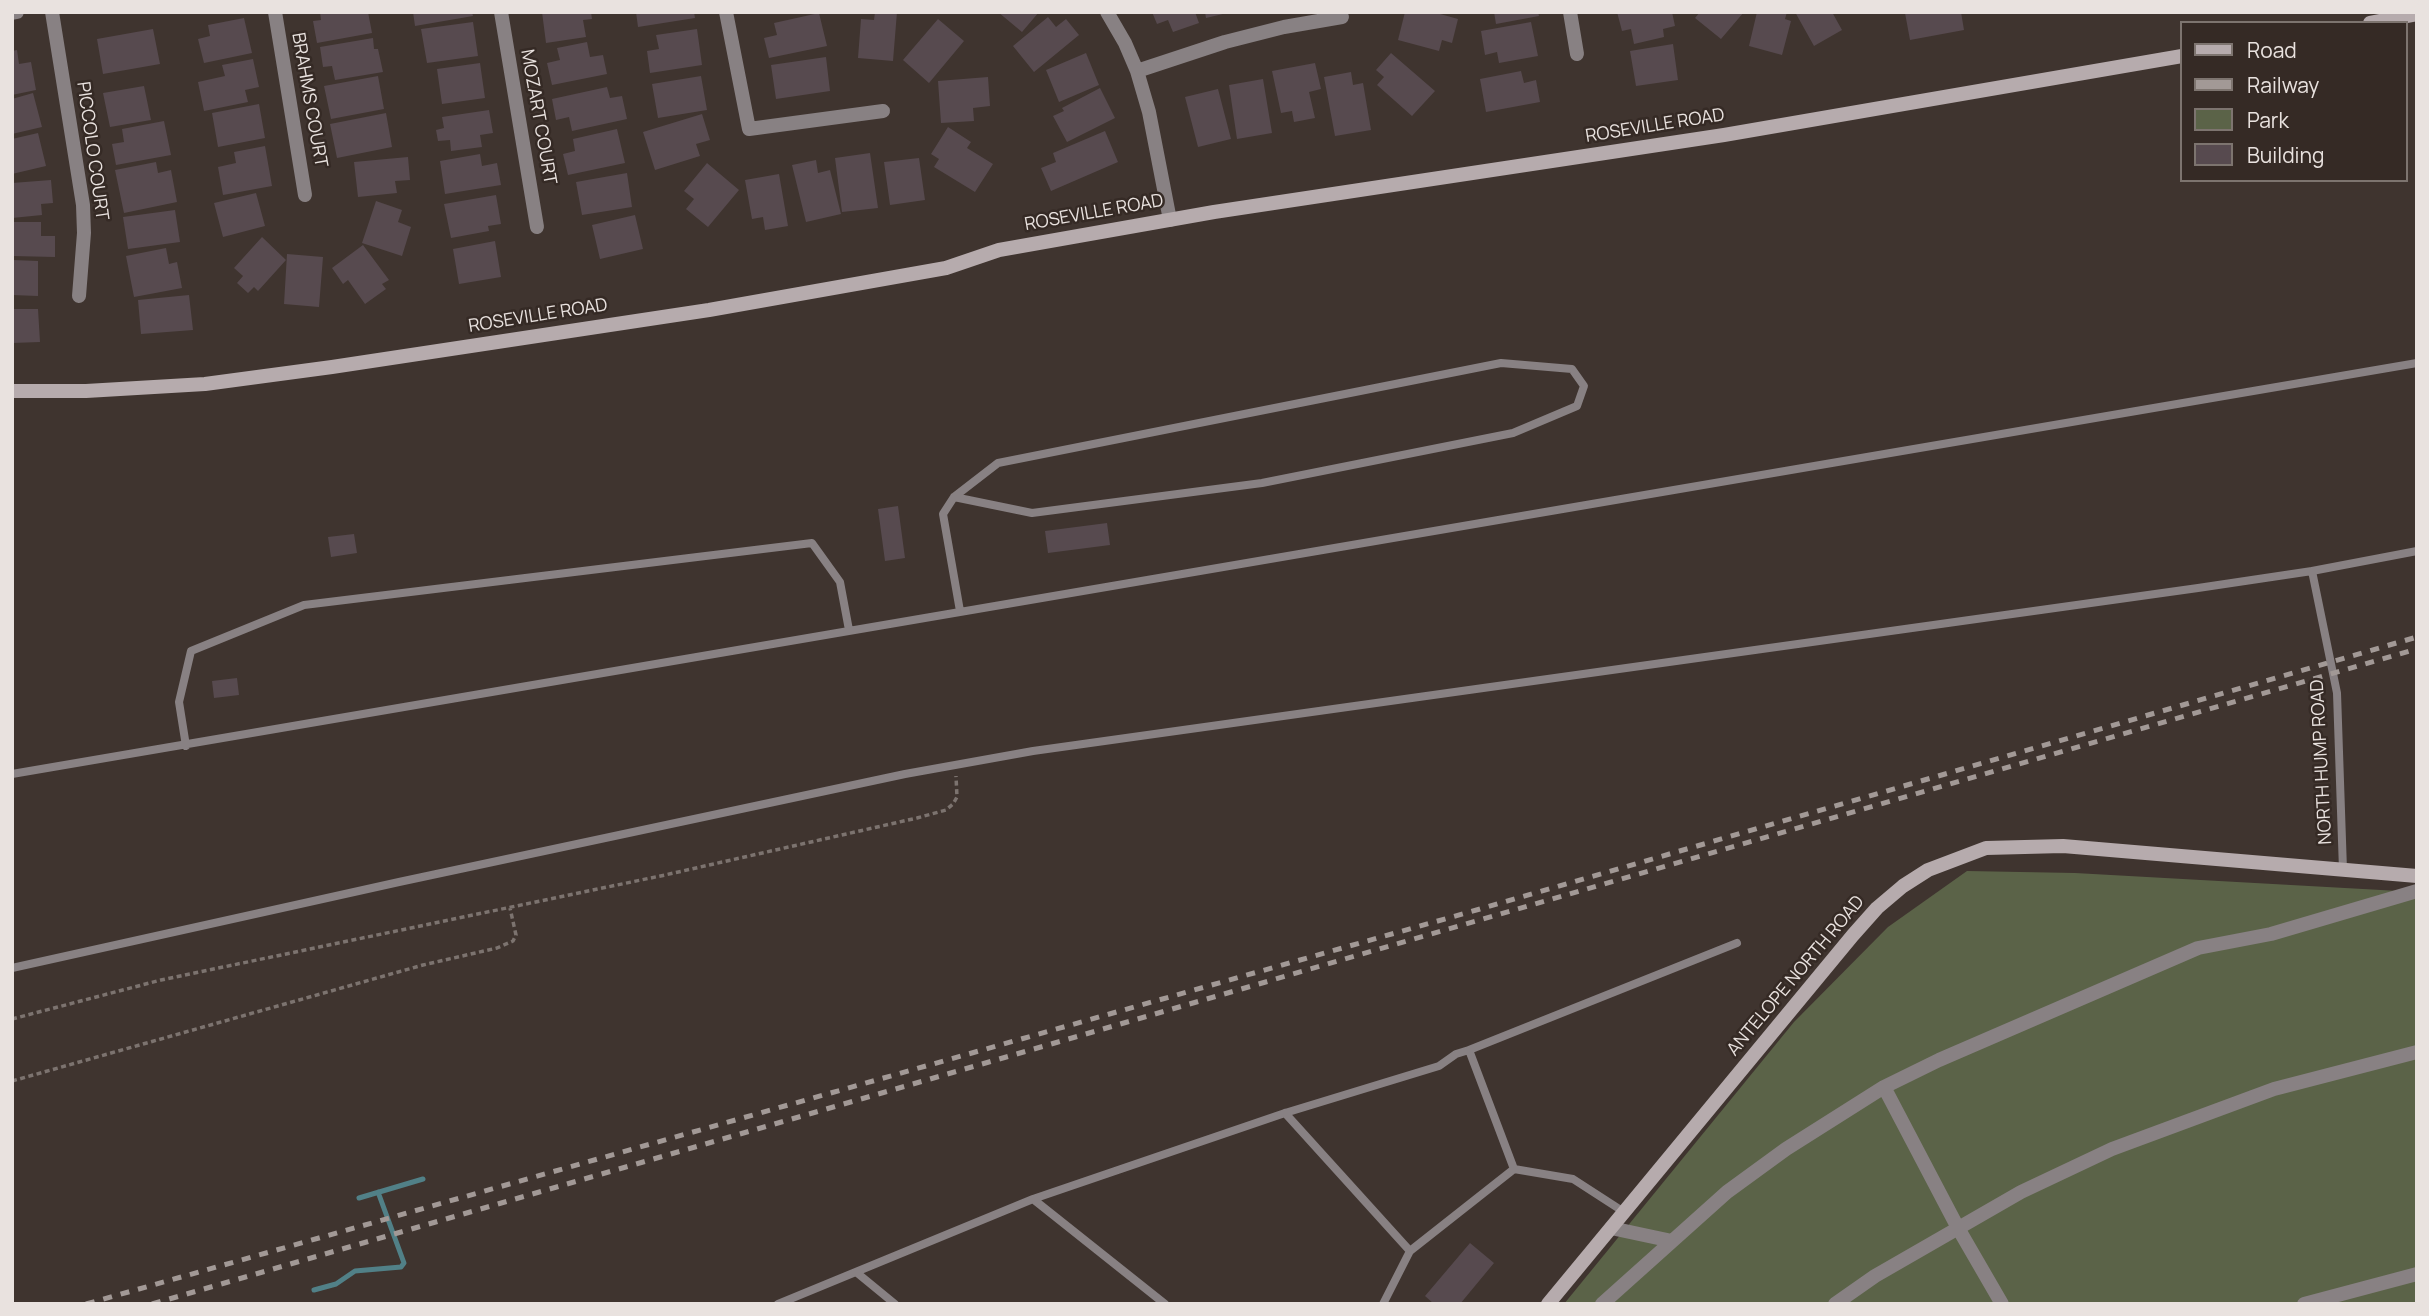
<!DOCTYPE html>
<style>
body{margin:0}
#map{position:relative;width:2429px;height:1316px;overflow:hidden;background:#3f342f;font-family:Manrope,sans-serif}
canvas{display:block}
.frame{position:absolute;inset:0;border:14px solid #e9e2df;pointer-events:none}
.legend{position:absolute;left:2180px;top:21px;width:228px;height:161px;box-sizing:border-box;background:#352a25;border:2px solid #7d746f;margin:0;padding:9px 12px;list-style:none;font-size:21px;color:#e9e2df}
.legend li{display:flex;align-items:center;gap:14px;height:35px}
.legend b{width:35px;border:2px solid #7d746f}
</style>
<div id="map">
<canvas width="2429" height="1316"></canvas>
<div class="frame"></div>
<ul class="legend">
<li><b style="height:9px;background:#b6abad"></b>Road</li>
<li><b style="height:9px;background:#a29996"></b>Railway</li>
<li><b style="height:19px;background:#5b6348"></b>Park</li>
<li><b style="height:19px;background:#574a4f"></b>Building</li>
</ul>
</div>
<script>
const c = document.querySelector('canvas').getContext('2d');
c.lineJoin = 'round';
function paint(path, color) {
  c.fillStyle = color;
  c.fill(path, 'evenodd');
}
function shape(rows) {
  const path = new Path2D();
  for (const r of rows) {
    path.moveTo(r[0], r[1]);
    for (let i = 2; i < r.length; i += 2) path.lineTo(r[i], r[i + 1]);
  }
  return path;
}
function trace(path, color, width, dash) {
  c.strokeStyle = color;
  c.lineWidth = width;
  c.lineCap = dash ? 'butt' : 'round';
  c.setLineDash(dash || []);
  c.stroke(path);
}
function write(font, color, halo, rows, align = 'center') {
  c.font = font + ' Manrope,sans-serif';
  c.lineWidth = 5;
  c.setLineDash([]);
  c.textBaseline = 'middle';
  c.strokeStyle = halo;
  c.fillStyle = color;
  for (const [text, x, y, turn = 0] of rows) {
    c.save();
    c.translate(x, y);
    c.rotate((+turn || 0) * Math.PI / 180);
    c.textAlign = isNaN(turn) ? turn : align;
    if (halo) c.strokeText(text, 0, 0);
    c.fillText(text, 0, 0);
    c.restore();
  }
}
paint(shape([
 [1967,871,2075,873,2417,892,2417,1304,1564,1304,1794,1022,1888,927]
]), '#5b6348');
trace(shape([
 [359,1198,423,1179],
 [314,1290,336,1284,355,1271,401,1267,404,1263,378,1192]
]), '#518087', 5);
paint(shape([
 [320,12,368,12,372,33,317,43,313,21,321,20],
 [413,12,472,12,473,16,415,26],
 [542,12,591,12,592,19,583,20,586,37,546,43],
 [636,12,694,12,695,18,638,27],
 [875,12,897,12,893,61,858,58,861,19,874,20],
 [998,12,1039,12,1022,32],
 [1152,12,1195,12,1199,23,1173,32,1168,20,1157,24],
 [1205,12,1227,12,1227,13,1206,18],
 [1405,12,1433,12,1458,19,1452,43,1442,40,1439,51,1398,40],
 [1494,12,1538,12,1539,16,1496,24],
 [1617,12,1672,12,1675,26,1663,29,1664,37,1634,44,1631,29,1622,31],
 [1700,12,1744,12,1721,39,1695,18],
 [1757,12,1787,12,1785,19,1791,21,1782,55,1749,46],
 [1795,12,1832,12,1842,30,1814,46],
 [1961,12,1964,30,1910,40,1905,13],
 [819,13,827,46,769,58,764,38,777,35,774,23],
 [1048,17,1056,27,1066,19,1079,35,1034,72,1013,46],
 [244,18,252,53,204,63,198,39,210,36,208,25],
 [938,19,964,41,929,83,903,60],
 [473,22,478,56,427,63,421,29],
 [1531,22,1538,56,1499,63,1497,52,1485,55,1481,31],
 [153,29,160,64,103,74,97,39],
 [697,29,702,65,650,73,647,51,659,49,656,35],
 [373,38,374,49,378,49,383,72,335,80,332,66,323,67,320,47],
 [587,42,590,57,603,55,607,74,552,85,547,63,560,60,557,48],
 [1673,44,1678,80,1636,86,1630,51],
 [17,50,19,64,31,62,36,90,12,95,12,51],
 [1086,53,1099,85,1059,102,1046,70],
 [1391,53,1435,91,1412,116,1377,85,1384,77,1376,70],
 [826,57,830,91,776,99,771,65],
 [253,59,259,87,245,90,248,102,204,111,198,82,225,76,222,65],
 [480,63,485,98,442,104,437,69],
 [1315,63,1321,89,1309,92,1315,118,1294,122,1292,111,1281,113,1272,71],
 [1521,71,1524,83,1536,80,1540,102,1486,112,1480,79],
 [1351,72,1353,85,1363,83,1371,130,1335,136,1324,77],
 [378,76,384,109,331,119,324,86],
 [701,76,707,110,658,118,652,84],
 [988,77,990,106,973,108,974,121,941,123,938,81],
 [1263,79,1272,133,1237,139,1229,85],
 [144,86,151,120,110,127,103,93],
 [607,87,610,98,622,96,627,119,572,131,569,117,556,120,552,99],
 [1100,88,1115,118,1067,142,1053,116,1064,111,1062,108],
 [1218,89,1231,139,1198,147,1185,97],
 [33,93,42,127,12,134,12,99],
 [259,104,265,138,218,147,212,113],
 [489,110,493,133,480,135,482,147,451,151,450,140,438,141,436,130,444,128,442,117],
 [386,113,392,147,337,158,330,124],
 [702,114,710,140,696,144,700,156,655,170,643,132],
 [164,121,171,155,116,165,112,144,124,142,122,129],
 [948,127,971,142,967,148,993,164,975,192,934,167,939,159,931,154],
 [617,129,625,163,568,175,563,154,575,151,573,139],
 [1105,131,1118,162,1051,191,1041,168,1056,162,1053,153],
 [38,133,46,166,12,174,12,139],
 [265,146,272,186,223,195,218,167,236,163,234,152],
 [870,153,878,208,842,212,835,158],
 [480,154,482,166,497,163,501,185,445,194,440,161],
 [408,157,410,180,395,181,397,193,358,197,354,162],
 [919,158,925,200,890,205,884,162],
 [816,160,818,173,830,170,841,214,806,222,792,165],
 [156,162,158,173,171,170,177,202,124,213,115,170],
 [707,163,739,190,708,227,686,209,694,199,684,191],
 [627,173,632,207,582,215,576,182],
 [779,174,788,226,765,230,763,217,752,219,745,180],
 [51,180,53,203,41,204,42,215,12,218,12,183],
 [256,193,265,226,223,237,214,203],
 [496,195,501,224,488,226,489,231,451,238,444,204],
 [376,201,402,210,398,222,411,227,402,256,362,243],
 [175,210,180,242,128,249,123,217],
 [635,215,643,249,600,259,592,225],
 [12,222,41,222,41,236,55,236,55,257,12,256],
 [262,237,286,260,258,291,254,287,248,293,237,283,243,276,234,268],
 [495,241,501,277,459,284,453,249],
 [363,245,389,280,382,284,386,289,365,304,348,280,343,284,332,268],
 [166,248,169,264,177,262,182,288,134,297,126,256],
 [287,254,323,257,319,307,284,304],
 [12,260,38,261,38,296,12,295],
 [189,295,193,330,141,334,138,300],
 [12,309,38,309,40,342,12,343],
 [898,506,905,558,885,561,878,509],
 [1107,523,1110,545,1048,553,1045,531],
 [354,534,357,553,331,557,328,537],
 [237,678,239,695,214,698,212,681],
 [1470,1243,1494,1263,1460,1304,1434,1304,1425,1296]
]), '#574a4f');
trace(shape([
 [12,1019,161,980,665,875,917,818,946,810,953,804,957,797,956,776],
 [12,1081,423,965,497,948,513,941,516,935,510,908]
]), '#7c736f', 3.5, [5, 3.5]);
trace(shape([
 [954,497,1032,513,1262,483,1513,433,1577,406,1584,386,1572,369,1501,363,998,463,954,497,943,514,960,611],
 [2312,571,2337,693,2343,870],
 [186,746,179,702,191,651,304,605,812,543,840,582,849,630],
 [12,774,2417,363],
 [12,968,399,882,905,774,1033,751,2198,588,2312,571,2417,551],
 [1469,1050,1737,943],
 [1285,1113,1410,1251],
 [856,1272,895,1304],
 [778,1304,1033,1199],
 [1165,1304,1033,1199,1285,1113,1439,1066,1456,1054,1469,1050,1514,1169],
 [1383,1304,1410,1251,1514,1169,1573,1179,1624,1212]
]), '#888183', 8);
trace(shape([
 [52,12,83,205,84,233,79,296],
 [275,12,305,195],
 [501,12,537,227],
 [726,12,749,129,883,111],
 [1107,12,1125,43,1137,71,1149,112,1170,220],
 [1570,12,1577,54],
 [12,13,17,12],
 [1137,71,1225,42,1284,27,1342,17],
 [1884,1087,1958,1228,2002,1304],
 [1611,1228,1672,1241],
 [1602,1304,1727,1192,1786,1149,1884,1087,1939,1060,2198,948,2271,934,2417,891],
 [1835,1304,1875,1276,2021,1192,2112,1149,2274,1089,2417,1052],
 [2304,1304,2417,1274]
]), '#888183', 14);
trace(shape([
 [2370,23,2417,14],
 [12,391,86,391,205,384,332,367,709,310,946,268,999,250,1214,212,1724,135,2182,56],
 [1548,1304,1853,935,1877,908,1903,886,1928,870,1986,848,2063,846,2417,876]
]), '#b6abad', 14);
trace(shape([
 [86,1304,1480,909,2417,637],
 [152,1304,2417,649]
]), '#a29996', 5, [9, 9]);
write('18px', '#e9e2df', '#352a25', [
 ["BRAHMS COURT",309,100,80],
 ["MOZART COURT",538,117,80],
 ["ROSEVILLE ROAD",1655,126,-9],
 ["PICCOLO COURT",92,151,82],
 ["ROSEVILLE ROAD",1094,213,-10],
 ["ROSEVILLE ROAD",538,316,-9],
 ["NORTH HUMP ROAD",2322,762,-93],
 ["ANTELOPE NORTH ROAD",1796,976,-50]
]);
</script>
